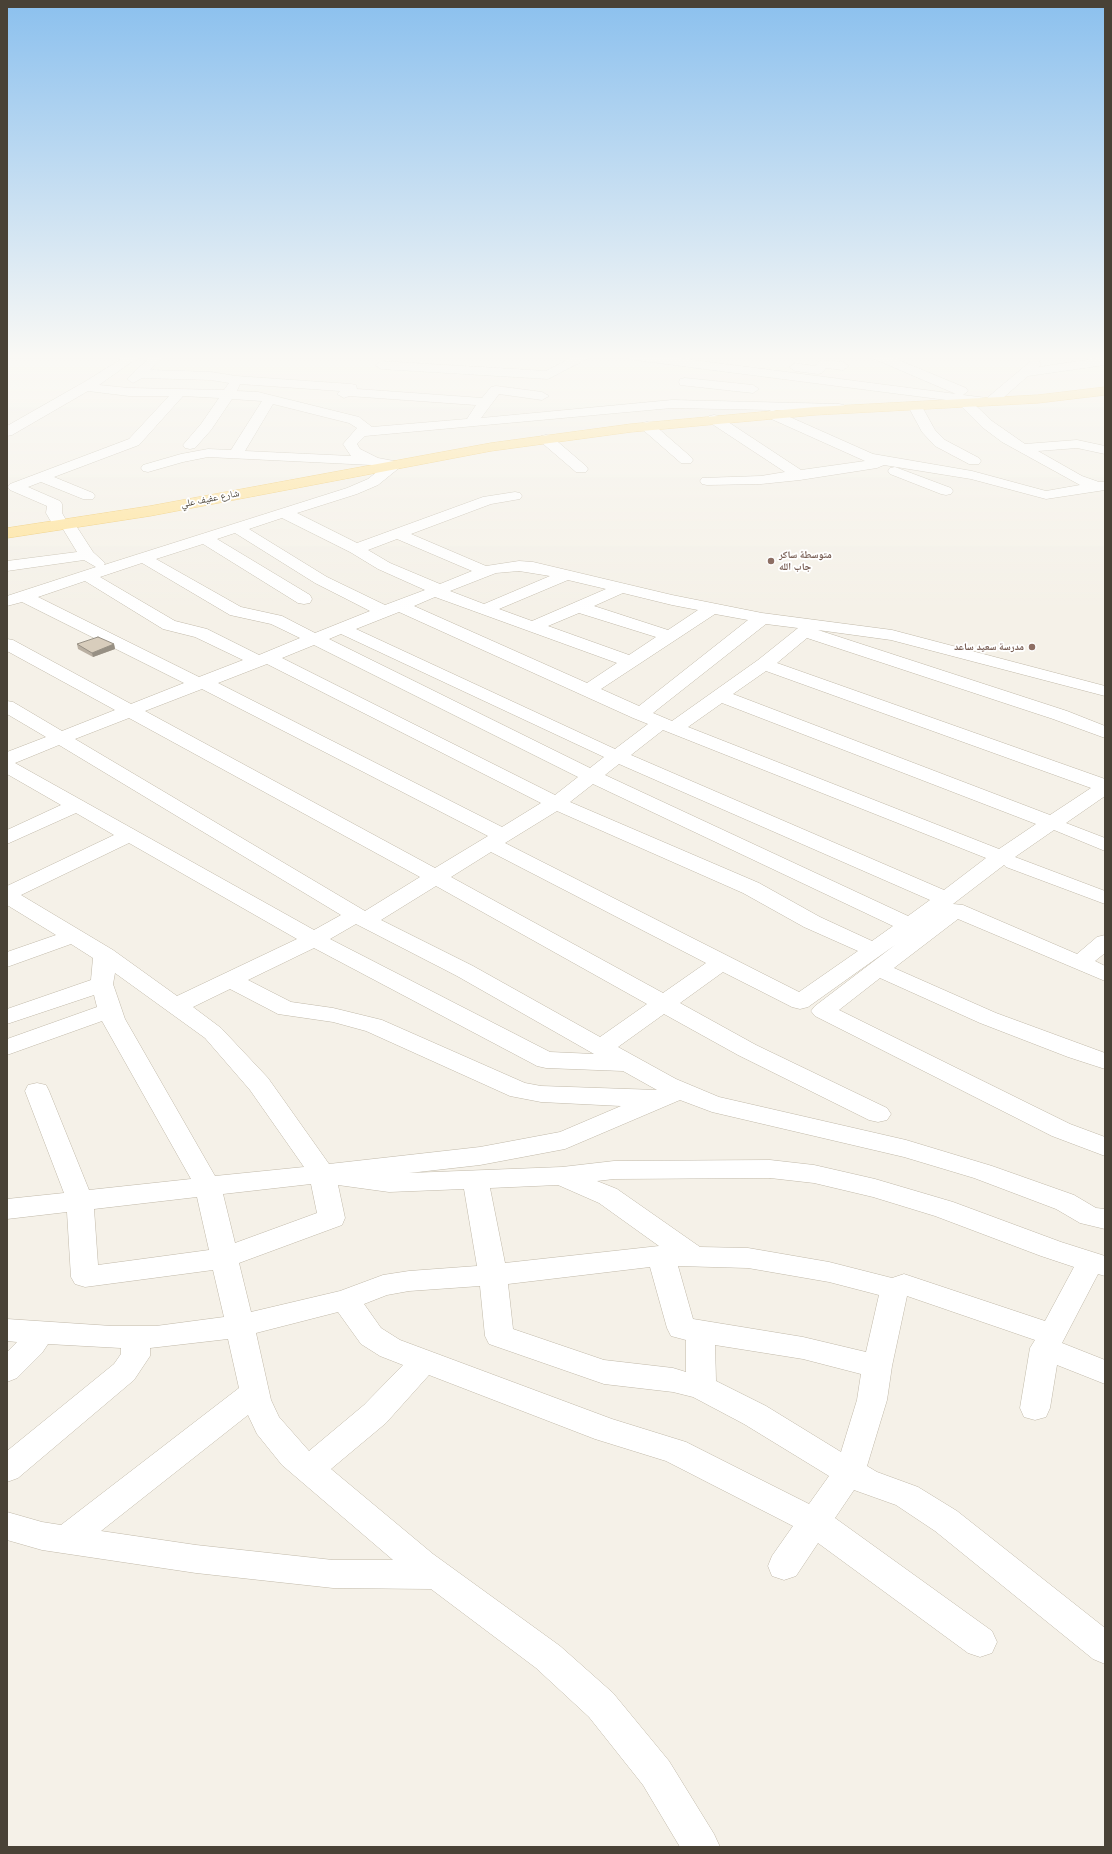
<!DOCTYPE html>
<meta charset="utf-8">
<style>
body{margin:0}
#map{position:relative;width:1112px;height:1854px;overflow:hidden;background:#f5f1e8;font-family:"Varela Round",sans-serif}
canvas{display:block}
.frame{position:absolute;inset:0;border:8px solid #494236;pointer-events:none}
</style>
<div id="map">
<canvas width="1112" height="1854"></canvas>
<div class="frame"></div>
</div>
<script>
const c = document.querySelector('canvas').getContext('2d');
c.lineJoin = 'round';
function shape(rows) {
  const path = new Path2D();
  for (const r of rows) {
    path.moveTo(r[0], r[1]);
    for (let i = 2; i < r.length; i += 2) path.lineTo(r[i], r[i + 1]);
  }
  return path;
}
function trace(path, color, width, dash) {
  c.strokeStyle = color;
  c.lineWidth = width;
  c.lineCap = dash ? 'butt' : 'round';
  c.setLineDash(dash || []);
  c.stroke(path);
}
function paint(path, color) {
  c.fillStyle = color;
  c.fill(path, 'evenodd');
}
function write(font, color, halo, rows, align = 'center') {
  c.font = font + ' "Varela Round","Noto Naskh Arabic",sans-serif';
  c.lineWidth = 3.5;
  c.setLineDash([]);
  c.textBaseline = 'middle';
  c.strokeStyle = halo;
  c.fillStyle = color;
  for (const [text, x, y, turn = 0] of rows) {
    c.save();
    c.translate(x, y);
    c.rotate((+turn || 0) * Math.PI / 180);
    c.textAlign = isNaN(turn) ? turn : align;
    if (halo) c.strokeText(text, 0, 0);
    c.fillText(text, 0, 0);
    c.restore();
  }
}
const minor = shape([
 [126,356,140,356,99,385,129,388,224,390,229,383,211,380,142,378,133,383,127,379,151,356,164,356,150,370,211,372,236,376,351,384,356,385,357,389,482,398,491,387,496,386,542,392,549,396,542,400,499,394,481,418,672,400,839,404,844,405,846,408,844,411,774,410,873,454,972,471,1046,491,1080,485,1002,442,982,427,962,407,960,404,962,402,634,360,628,356,663,356,956,394,874,359,872,356,889,356,966,388,968,391,963,395,987,398,1031,361,1039,361,1041,364,1039,367,1105,357,1105,365,1028,376,995,405,974,404,992,421,1025,444,1077,440,1105,446,1105,454,1077,448,1038,451,1082,476,1099,482,1105,482,1105,490,1046,499,971,479,884,465,877,468,800,480,761,484,707,485,702,484,700,481,702,478,761,476,785,472,709,422,707,419,709,416,714,415,719,416,801,470,865,461,767,417,765,414,771,410,672,408,365,436,357,444,360,449,378,458,399,462,401,465,399,468,378,485,357,494,297,513,357,543,483,497,515,492,520,493,522,496,520,499,491,504,411,534,486,566,519,561,533,562,672,595,762,613,892,630,1105,686,1105,696,891,640,818,630,1067,711,1105,726,1105,738,1053,719,807,638,777,663,1105,779,1105,796,1066,823,1105,838,1105,851,1054,830,1015,857,1105,891,1105,904,1006,867,1004,865,953,904,963,905,1077,954,1097,937,1105,935,1105,953,1095,961,1105,966,1105,981,958,919,894,968,996,1013,1105,1053,1105,1069,1068,1057,980,1023,880,978,839,1010,1070,1124,1105,1137,1105,1156,1052,1136,815,1016,811,1011,815,1006,895,945,808,1007,800,1009,792,1007,723,972,680,1003,756,1045,887,1108,891,1114,887,1120,878,1122,869,1120,738,1055,664,1014,618,1047,676,1079,719,1097,906,1140,992,1166,1074,1195,1096,1208,1105,1209,1105,1229,1080,1223,1056,1209,974,1178,904,1157,712,1112,680,1100,565,1149,480,1165,409,1173,562,1167,614,1161,770,1160,814,1165,875,1179,953,1202,1061,1242,1105,1256,1105,1276,1098,1274,1062,1343,1105,1360,1105,1384,1057,1365,1050,1408,1046,1417,1035,1420,1024,1417,1020,1408,1030,1348,1035,1340,907,1296,892,1366,887,1400,867,1466,877,1472,918,1487,957,1511,1105,1628,1105,1664,1093,1659,935,1531,896,1505,854,1490,835,1518,992,1631,997,1642,992,1653,980,1657,968,1653,818,1543,796,1576,784,1580,772,1576,768,1566,772,1556,793,1526,666,1461,595,1439,429,1375,386,1423,331,1469,433,1554,560,1646,613,1693,669,1761,714,1834,720,1847,680,1847,643,1785,589,1717,536,1668,431,1589,333,1588,196,1573,42,1550,7,1540,7,1512,42,1522,61,1525,239,1388,228,1339,150,1348,150,1356,134,1380,18,1478,7,1482,7,1451,114,1364,121,1354,121,1348,48,1344,42,1353,17,1378,7,1382,7,1352,17,1342,7,1341,7,1319,112,1326,156,1326,224,1317,213,1270,85,1287,75,1284,71,1277,67,1212,7,1219,7,1199,64,1193,25,1091,28,1085,37,1083,46,1085,49,1091,89,1190,191,1179,102,1021,7,1055,7,1039,97,1007,94,995,7,1024,7,1009,91,980,93,958,71,944,7,967,7,952,56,935,7,905,7,886,114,835,76,813,7,844,7,830,61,805,7,774,7,752,46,737,7,714,7,701,13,702,62,731,115,710,7,651,7,639,13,640,131,704,184,683,22,602,7,606,7,596,96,567,84,560,7,571,7,561,77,552,63,529,56,528,53,525,46,513,47,506,10,490,8,487,10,484,129,439,169,396,129,396,88,391,12,435,7,436,7,426,86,381,126,356],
 [240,384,340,391,337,394,344,398,349,396,476,405,467,419,372,427,359,417,258,392,237,391,240,384],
 [183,396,219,398,201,424,183,445,185,448,190,449,195,448,211,430,232,399,262,401,231,450,208,449,181,454,143,465,141,468,143,471,148,472,183,462,208,457,372,465,383,467,368,479,347,488,104,565,105,563,93,552,73,521,66,520,62,513,62,504,60,501,28,487,41,482,83,499,93,499,95,496,93,493,54,477,139,445,183,396],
 [273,404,349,423,357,428,343,444,351,456,245,451,273,404],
 [282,518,350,552,378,569,425,590,385,605,327,577,249,529,282,518],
 [235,533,315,583,370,611,315,633,282,616,241,607,156,559,203,544,298,603,304,604,310,603,312,599,310,595,217,539,235,533],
 [397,539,472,571,440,584,390,563,368,550,397,539],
 [142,563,230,615,271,624,300,638,259,655,207,629,175,621,100,577,142,563],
 [519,571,550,576,484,604,450,591,496,573,519,571],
 [568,580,606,589,532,621,499,609,568,580],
 [85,581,163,629,195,637,243,660,199,677,38,597,85,581],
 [623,593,672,605,698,610,668,630,594,606,623,593],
 [435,597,617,663,587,683,414,606,435,597],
 [399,612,633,718,648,724,615,749,356,629,399,612],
 [579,613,656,637,629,655,548,626,579,613],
 [715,614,748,620,639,706,601,689,715,614],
 [766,624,798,628,758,660,672,721,653,713,766,624],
 [341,634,604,757,590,768,329,639,341,634],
 [314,645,578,777,555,795,282,658,314,645],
 [267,664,541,803,502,827,218,683,267,664],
 [766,671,1091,788,1050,815,733,694,766,671],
 [202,689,488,836,435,868,145,711,202,689],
 [722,703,1036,824,999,849,688,727,722,703],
 [129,718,420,877,365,911,75,739,129,718],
 [663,730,986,858,944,890,631,755,663,730],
 [59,745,341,915,314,930,15,763,59,745],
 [619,764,930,900,908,916,605,775,619,764],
 [593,784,893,926,872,941,820,917,759,883,570,802,593,784],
 [557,811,743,893,804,927,858,951,799,992,505,843,557,811],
 [129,843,297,939,177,996,113,950,21,895,129,843],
 [491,852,706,963,663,993,451,877,491,852],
 [436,886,647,1004,600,1037,473,966,381,920,436,886],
 [356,924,457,976,594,1054,550,1052,330,939,356,924],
 [314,948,537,1066,546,1068,623,1071,657,1090,541,1086,525,1083,382,1020,333,1008,291,1002,248,980,314,948],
 [115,973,205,1038,250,1090,304,1167,215,1176,125,1019,113,984,115,973],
 [230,989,278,1014,333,1022,366,1031,510,1096,541,1102,621,1106,560,1132,480,1147,329,1164,268,1078,221,1028,193,1007,230,989],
 [770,1178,814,1183,873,1197,935,1216,1041,1256,1074,1267,1045,1321,904,1274,892,1278,829,1262,748,1248,700,1247,617,1189,597,1181,614,1179,770,1178],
 [311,1184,317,1213,235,1243,223,1194,311,1184],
 [338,1185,389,1192,464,1189,477,1266,409,1271,383,1275,340,1291,251,1312,239,1263,342,1225,345,1218,338,1185],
 [558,1185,599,1203,659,1246,505,1263,490,1188,558,1185],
 [197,1197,209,1250,98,1265,94,1209,197,1197],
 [678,1266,748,1268,829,1282,879,1295,866,1352,803,1337,693,1319,678,1266],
 [650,1267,667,1328,671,1336,686,1340,686,1372,673,1368,604,1360,513,1329,508,1284,650,1267],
 [480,1286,485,1336,489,1344,604,1384,673,1392,693,1397,744,1424,829,1476,809,1504,686,1442,612,1419,400,1340,381,1328,364,1304,387,1295,409,1291,480,1286],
 [338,1312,361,1344,380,1356,403,1365,364,1405,309,1451,279,1417,271,1400,256,1333,338,1312],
 [715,1345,803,1359,861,1374,857,1400,841,1452,766,1406,716,1381,715,1345],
 [248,1415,257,1434,282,1465,393,1560,333,1560,196,1545,101,1531,248,1415],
 [574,356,589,356,587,359,548,379,381,369,375,365,381,361,546,371,574,356],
 [823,360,843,362,849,366,843,370,826,368,822,373,818,374,795,371,789,367,795,363,815,366,819,361,823,360],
 [685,378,753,385,759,389,753,393,680,385,679,382,680,379,685,378],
 [915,402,920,403,935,430,945,440,979,458,981,461,979,464,969,464,935,446,922,432,908,406,910,403,915,402],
 [647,422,652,423,691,457,693,460,691,463,681,463,642,429,640,426,642,423,647,422],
 [546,435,551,436,586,466,588,469,586,472,576,472,541,442,539,439,541,436,546,435],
 [895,467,951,488,953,491,951,494,946,495,941,494,890,474,888,471,890,468,895,467]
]);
const major = shape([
 [1105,387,1105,395,1038,403,815,415,631,432,491,451,150,516,7,538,7,528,150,506,491,443,631,424,815,407,1038,395,1105,387]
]);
trace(minor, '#c1b9a9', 1);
trace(major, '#edc25e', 1);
paint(minor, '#fff');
paint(major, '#ffe297');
paint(shape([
 [77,644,114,644,115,649,93,657,78,649]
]), '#bab0a2');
paint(shape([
 [114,644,115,649,93,657,92,653]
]), '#979084');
const building = shape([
 [98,637,114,644,92,653,77,644,98,637]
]);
paint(building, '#d8cdbc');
trace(building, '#979084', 1);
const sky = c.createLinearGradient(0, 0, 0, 616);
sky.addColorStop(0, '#8bc0ee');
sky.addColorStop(0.58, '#faf9f5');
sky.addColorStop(1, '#faf9f500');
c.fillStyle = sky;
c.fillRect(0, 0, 1112, 616);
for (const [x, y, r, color] of [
 [771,561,4,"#8d6e63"],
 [1032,647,4,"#8d6e63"]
]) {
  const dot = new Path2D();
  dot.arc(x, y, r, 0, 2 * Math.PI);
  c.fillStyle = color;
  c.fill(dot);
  trace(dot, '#fff', 1.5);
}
write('10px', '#494236', '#fff', [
 ["شارع عفيف علي",210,499,-11]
]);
write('bold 10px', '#785e54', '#fff', [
 ["متوسطة ساكر",779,555],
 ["جاب الله",779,567],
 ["مدرسة سعيد ساعد",1024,647,"right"]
], 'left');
</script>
